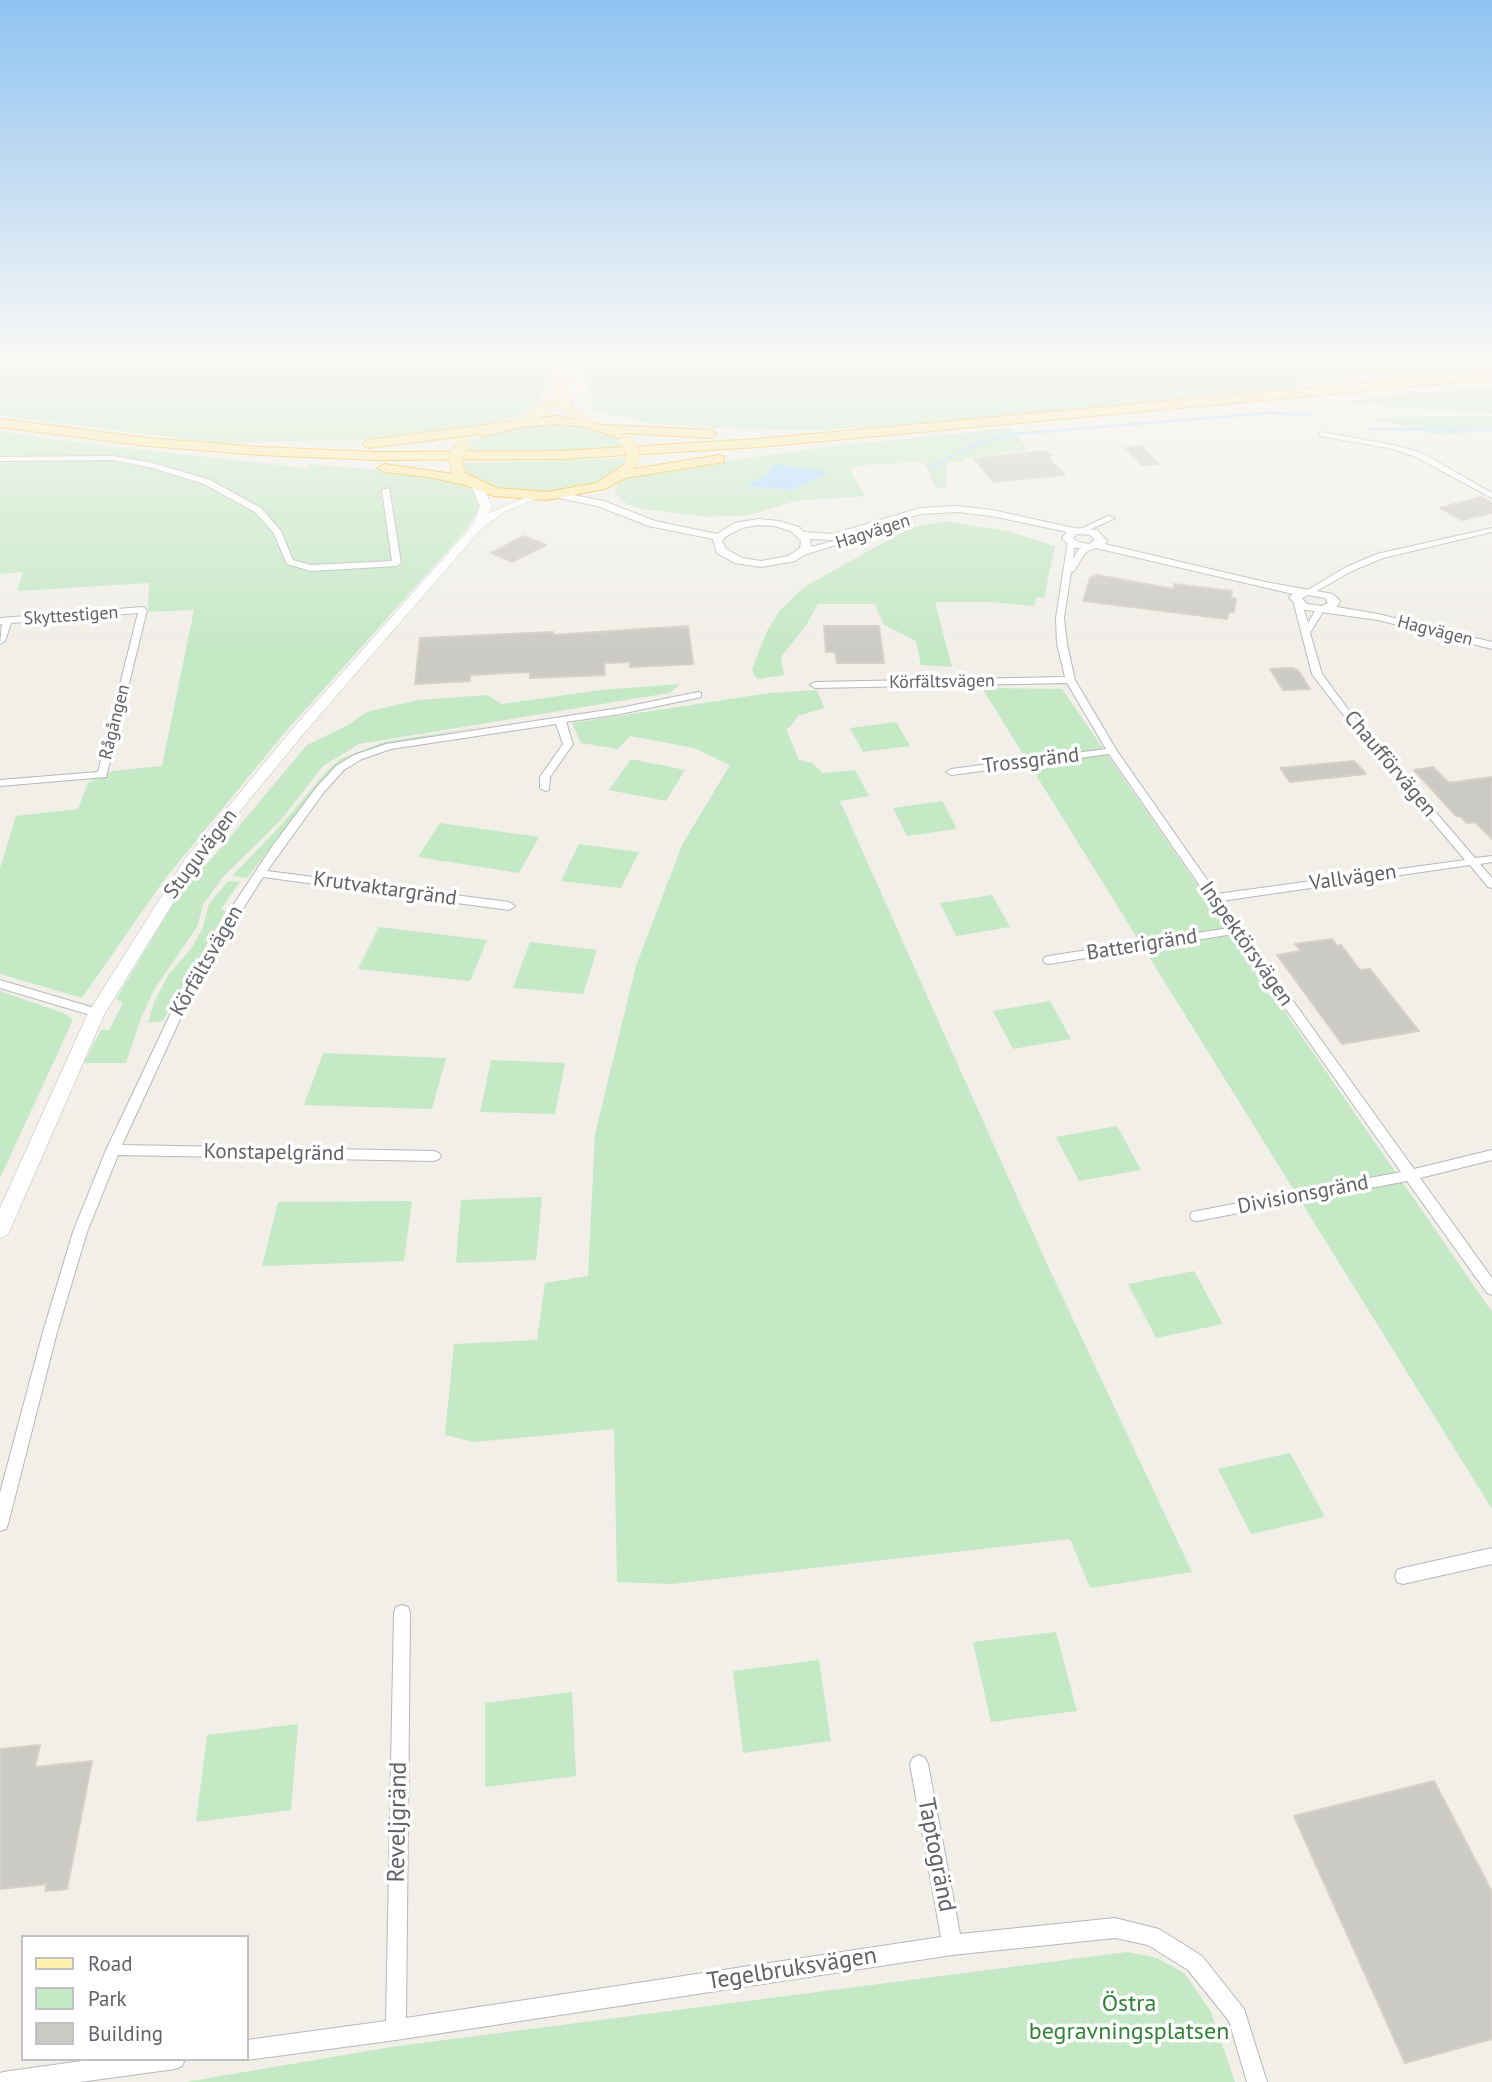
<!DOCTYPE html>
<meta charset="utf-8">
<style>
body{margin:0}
#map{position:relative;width:1492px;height:2082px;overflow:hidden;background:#f1efe8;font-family:"PT Sans",sans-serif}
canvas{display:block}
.legend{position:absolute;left:21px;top:1935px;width:228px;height:126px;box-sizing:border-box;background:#fff;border:2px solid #bfc1c3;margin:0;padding:9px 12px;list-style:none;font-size:21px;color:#5f6368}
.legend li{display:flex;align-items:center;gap:14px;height:35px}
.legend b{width:35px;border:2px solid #bfc1c3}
</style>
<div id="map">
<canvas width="1492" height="2082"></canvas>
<ul class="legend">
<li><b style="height:9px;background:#fff2af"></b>Road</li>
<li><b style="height:19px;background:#c5e8c5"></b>Park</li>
<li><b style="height:19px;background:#cccac5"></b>Building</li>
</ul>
</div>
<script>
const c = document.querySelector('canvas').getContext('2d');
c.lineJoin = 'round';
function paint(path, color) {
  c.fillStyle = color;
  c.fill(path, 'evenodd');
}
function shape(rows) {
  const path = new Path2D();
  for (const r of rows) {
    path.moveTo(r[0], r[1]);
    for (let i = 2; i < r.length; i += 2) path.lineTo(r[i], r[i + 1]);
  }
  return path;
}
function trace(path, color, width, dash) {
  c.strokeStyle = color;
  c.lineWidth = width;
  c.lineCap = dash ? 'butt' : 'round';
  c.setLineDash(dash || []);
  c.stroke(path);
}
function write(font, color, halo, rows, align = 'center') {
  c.font = font + ' "PT Sans",sans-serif';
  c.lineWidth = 7;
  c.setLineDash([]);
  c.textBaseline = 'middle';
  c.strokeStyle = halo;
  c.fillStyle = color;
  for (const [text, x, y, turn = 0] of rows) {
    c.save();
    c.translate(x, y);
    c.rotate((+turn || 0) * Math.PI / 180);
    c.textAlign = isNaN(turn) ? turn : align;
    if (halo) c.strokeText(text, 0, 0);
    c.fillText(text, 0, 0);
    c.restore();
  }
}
paint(shape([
 [0,358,553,358,545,390,536,405,505,421,362,440,217,443,0,416],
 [583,358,1492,358,1492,366,1441,374,1375,373,1306,383,1294,387,989,419,827,430,700,428,644,422,596,411,580,367],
 [1492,388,1492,414,1341,403,1396,394],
 [1449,416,1492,417,1492,428,1443,436,1374,419],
 [540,423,587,426,614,436,627,450,461,455,469,444,484,435],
 [1012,428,1028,450,968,457,964,461,947,463,946,486,942,489,936,488,926,465,921,462,863,465,850,469,865,496,796,501,750,515,707,517,643,509,627,504,617,496,614,488,622,480,649,472,842,445],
 [775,464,800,469,822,471,800,487,782,490,761,487,752,481,764,476],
 [0,431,56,440,307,468,310,464,427,474,470,486,477,491,482,504,467,529,287,730,164,880,82,998,0,974,0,868,16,816,78,809,88,783,113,771,162,766,194,610,148,612,149,583,17,591,23,572,0,574],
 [628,458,625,464,597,484,561,493,496,490,464,474,459,463],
 [944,521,1008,531,1055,546,1044,598,1037,597,1034,606,990,602,935,602,952,667,921,665,916,641,883,624,875,604,818,604,807,624,781,657,784,675,758,679,754,675,752,669,767,631,780,610,804,587,910,528],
 [681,684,669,693,359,744,323,766,280,821,223,877,203,905,197,927,155,988,141,1018,126,1063,84,1063,101,1030,109,1030,123,1003,116,999,187,881,209,862,307,745,348,725,367,712,418,700,487,695,502,704,601,690],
 [982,688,1062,689,1492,1312,1492,1509],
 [817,690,824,708,798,716,791,726,786,729,799,760,812,763,823,773,855,770,869,796,840,801,1047,1264,1192,1572,1090,1588,1070,1539,672,1584,617,1582,614,1429,474,1442,445,1435,454,1344,537,1340,545,1283,588,1276,595,1134,636,966,682,845,730,765,694,748,630,736,618,749,581,743,572,723,770,693],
 [896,722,910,746,863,752,850,728],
 [486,726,386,744,344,760,329,773,247,878,232,876,282,824,325,773,340,759,384,742],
 [631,759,685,770,666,801,609,790],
 [942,801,957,829,907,836,893,808],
 [440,823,539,837,519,873,418,857],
 [579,844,639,852,621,888,561,881],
 [228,881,240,882,221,909,226,911,163,1021,148,1023,154,1002,168,975,191,949,203,927,209,904],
 [992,895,1010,927,956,936,940,903],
 [379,927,487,940,470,981,358,969],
 [530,942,597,950,583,994,513,988],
 [0,991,66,1014,73,1020,0,1178],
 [1050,1001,1071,1039,1013,1049,993,1011],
 [323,1053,446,1058,432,1109,304,1105],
 [491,1060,565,1063,555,1114,480,1112],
 [1117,1126,1141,1170,1079,1181,1056,1137],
 [542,1197,536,1260,456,1263,461,1200],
 [412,1201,404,1261,262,1266,278,1202],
 [1194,1271,1223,1324,1156,1338,1128,1284],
 [1290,1453,1325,1517,1251,1534,1218,1469],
 [1056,1632,1077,1711,991,1722,973,1642],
 [819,1660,831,1741,743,1753,733,1671],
 [572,1692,576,1776,485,1787,485,1703],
 [298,1724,291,1810,196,1822,207,1735],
 [1127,1952,1157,1958,1185,1974,1211,2012,1235,2082,186,2082,391,2047]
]), '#c5e8c5');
paint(shape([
 [775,464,822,471,827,474,792,490,745,486,764,476]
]), '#aadaff');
trace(shape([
 [1270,413,1309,415],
 [1369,429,1492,430],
 [959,452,976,444,1014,434,1267,413],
 [931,468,953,455]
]), '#aadaff', 2.5);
const building = shape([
 [1141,446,1158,464,1142,465,1125,448,1141,446],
 [1043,451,1052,455,1049,458,1065,475,993,482,974,458,1043,451],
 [1481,497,1492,503,1492,513,1462,520,1440,508,1481,497],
 [524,536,546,545,512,562,491,553,524,536],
 [1097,575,1174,589,1174,584,1232,591,1231,598,1236,599,1234,612,1229,612,1227,619,1083,601,1090,578,1097,575],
 [688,626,693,664,630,667,630,662,604,663,605,675,530,678,530,672,470,675,470,681,415,684,420,638,553,632,552,635,688,626],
 [824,626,879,626,884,663,837,663,835,652,826,652,824,626],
 [1292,668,1298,670,1310,689,1283,690,1270,669,1292,668],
 [1354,761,1366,774,1290,782,1280,768,1354,761],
 [1433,767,1449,783,1492,777,1492,839,1475,822,1467,823,1460,816,1456,816,1414,770,1433,767],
 [1332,939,1337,946,1341,945,1360,970,1370,969,1419,1031,1342,1044,1277,955,1301,951,1295,944,1332,939],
 [40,1745,35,1767,92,1761,67,1889,45,1891,47,1884,0,1889,0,1749,40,1745],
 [1434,1781,1492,1892,1492,2039,1405,2063,1294,1816,1434,1781]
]);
paint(building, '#cccac5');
trace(building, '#d6d1c6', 2);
const minor = shape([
 [1320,432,1394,445,1422,453,1492,493,1492,498,1416,457,1393,449,1320,436,1320,432],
 [113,456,153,463,210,480,261,508,281,531,293,560,311,565,392,561,382,490,389,488,401,563,397,566,311,571,287,564,273,532,255,512,204,484,149,467,113,460,0,461,0,457,113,456],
 [1108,516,1115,518,1085,532,1078,530,1108,516],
 [1492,528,1492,532,1383,558,1352,571,1313,593,1306,591,1346,567,1377,554,1492,528],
 [1068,541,1075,543,1073,559,1079,549,1090,545,1094,547,1085,553,1074,571,1071,572,1064,618,1067,644,1075,680,1117,751,1217,894,1465,860,1344,716,1312,674,1294,604,1298,601,1302,604,1308,623,1317,608,1324,610,1310,633,1322,674,1350,712,1475,858,1492,856,1492,862,1480,864,1492,878,1492,888,1488,887,1470,865,1221,901,1414,1169,1492,1150,1492,1160,1420,1178,1492,1278,1492,1295,1487,1293,1407,1181,1197,1221,1192,1220,1190,1216,1192,1212,1197,1211,1401,1172,1233,934,1049,964,1045,963,1043,960,1045,957,1049,956,1229,928,1109,754,951,775,946,772,951,769,1106,749,1067,683,815,688,810,685,815,682,1065,677,1057,644,1056,618,1068,541],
 [143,607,147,610,106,777,0,786,0,780,98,772,138,613,11,623,5,641,0,644,2,624,0,624,0,618,143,607],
 [698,692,701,693,701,697,620,714,566,722,573,744,550,777,549,790,545,791,540,788,540,777,563,744,556,724,391,749,362,759,344,770,324,792,267,871,509,902,515,906,509,910,263,877,244,907,182,1015,122,1145,434,1151,439,1153,441,1156,439,1159,434,1161,118,1155,87,1232,57,1332,8,1524,6,1529,0,1531,0,1493,43,1332,73,1232,106,1150,170,1015,232,907,273,845,316,788,336,766,354,755,386,744,620,708,698,692],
 [0,980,101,1010,103,1013,97,1017,0,988,0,980],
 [1492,1548,1492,1564,1403,1584,1397,1582,1395,1576,1397,1570,1403,1568,1492,1548],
 [402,1605,408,1607,410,1613,406,2018,941,1937,910,1764,913,1758,919,1755,925,1758,928,1764,960,1934,1115,1918,1159,1929,1202,1956,1244,2009,1267,2082,1247,2082,1229,2021,1188,1970,1148,1945,1115,1938,952,1955,396,2040,247,2060,245,2059,247,2059,247,2040,386,2021,394,1613,396,1607,402,1605],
 [96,2059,185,2059,182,2066,175,2069,80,2082,0,2082,0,2073,3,2072,96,2059]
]);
const tertiary = shape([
 [558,492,604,501,655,521,717,534,735,523,758,519,779,521,799,527,804,532,833,534,920,508,957,506,992,510,1074,528,1097,530,1107,541,1105,544,1265,582,1333,594,1340,601,1337,607,1378,614,1492,642,1492,649,1378,620,1299,609,1289,597,1293,594,1096,548,1090,550,1071,547,1062,538,1067,532,992,516,957,512,921,514,833,540,810,539,811,547,837,540,842,543,804,555,795,561,761,567,735,563,717,553,713,539,649,526,597,506,554,497,553,495,558,492],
 [758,525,774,526,791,531,801,541,800,548,788,556,761,561,742,558,726,549,722,541,725,537,742,528,758,525],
 [1077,534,1090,535,1095,540,1089,544,1078,542,1073,538,1077,534],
 [1308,595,1325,598,1328,603,1322,606,1307,604,1302,598,1308,595]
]);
const secondary = shape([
 [477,483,483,486,492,506,489,513,533,494,543,496,504,512,482,528,305,732,199,861,105,1013,10,1230,7,1235,0,1238,0,1208,88,1013,185,859,295,726,473,525,480,506,471,486,477,483]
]);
const primary = shape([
 [563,358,573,358,566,391,573,408,593,422,593,426,585,426,564,412,559,401,544,415,524,425,516,425,516,421,548,402,556,391,563,358]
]);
const trunk = shape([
 [1492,371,1492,379,758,447,561,459,376,460,261,455,148,446,0,427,0,419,148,438,261,447,376,452,561,451,758,439,1492,371],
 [556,416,603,425,711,430,717,434,711,438,623,433,622,437,618,438,587,427,556,424,520,427,485,436,480,434,368,448,362,444,368,440,556,416],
 [719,455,724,456,724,462,625,478,605,489,547,500,494,496,465,485,429,477,384,472,377,468,384,464,453,474,459,470,496,488,547,492,596,483,630,461,636,465,633,469,719,455]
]);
trace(minor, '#b5b8bc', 2);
trace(tertiary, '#b5b8bc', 2);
trace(secondary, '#b6babf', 1);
trace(primary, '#f2c960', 2);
trace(trunk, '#f9ab00', 2);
paint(minor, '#fff');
paint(tertiary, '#fff');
paint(secondary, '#fff');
paint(primary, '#fff2af');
paint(trunk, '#feeaa1');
const trunkBridge = shape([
 [628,442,633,453,632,461],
 [458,472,455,458,464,444]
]);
trace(trunkBridge, '#f9ab00', 14, []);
trace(trunkBridge, '#feeaa1', 13);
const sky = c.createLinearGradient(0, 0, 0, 650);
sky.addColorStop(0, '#8fc3f1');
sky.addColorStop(0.55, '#f9f8f5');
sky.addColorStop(1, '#f9f8f500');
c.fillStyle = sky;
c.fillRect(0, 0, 1492, 650);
write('18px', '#5f6368', '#fff', [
 ["Hagvägen",873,532,-18],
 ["Skyttestigen",71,616,-4],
 ["Hagvägen",1435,631,14],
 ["Körfältsvägen",942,682,-1],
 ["Rågången",115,722,-76]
]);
write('21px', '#5f6368', '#fff', [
 ["Trossgränd",1031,761,-7],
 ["Chaufförvägen",1390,764,50],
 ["Stuguvägen",201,854,-53],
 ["Vallvägen",1353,878,-8],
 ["Krutvaktargränd",385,889,8],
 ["Inspektörsvägen",1246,944,55],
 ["Batterigränd",1142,945,-9],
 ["Körfältsvägen",207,961,-60],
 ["Konstapelgränd",274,1153,1],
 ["Divisionsgränd",1303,1195,-11]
]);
write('24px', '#5f6368', '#fff', [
 ["Reveljgränd",398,1822,-89],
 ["Taptogränd",936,1855,79],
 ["Tegelbruksvägen",792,1969,-9]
]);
write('24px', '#348238', '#fff', [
 ["Östra",1129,2004],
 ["begravningsplatsen",1129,2032]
]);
</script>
